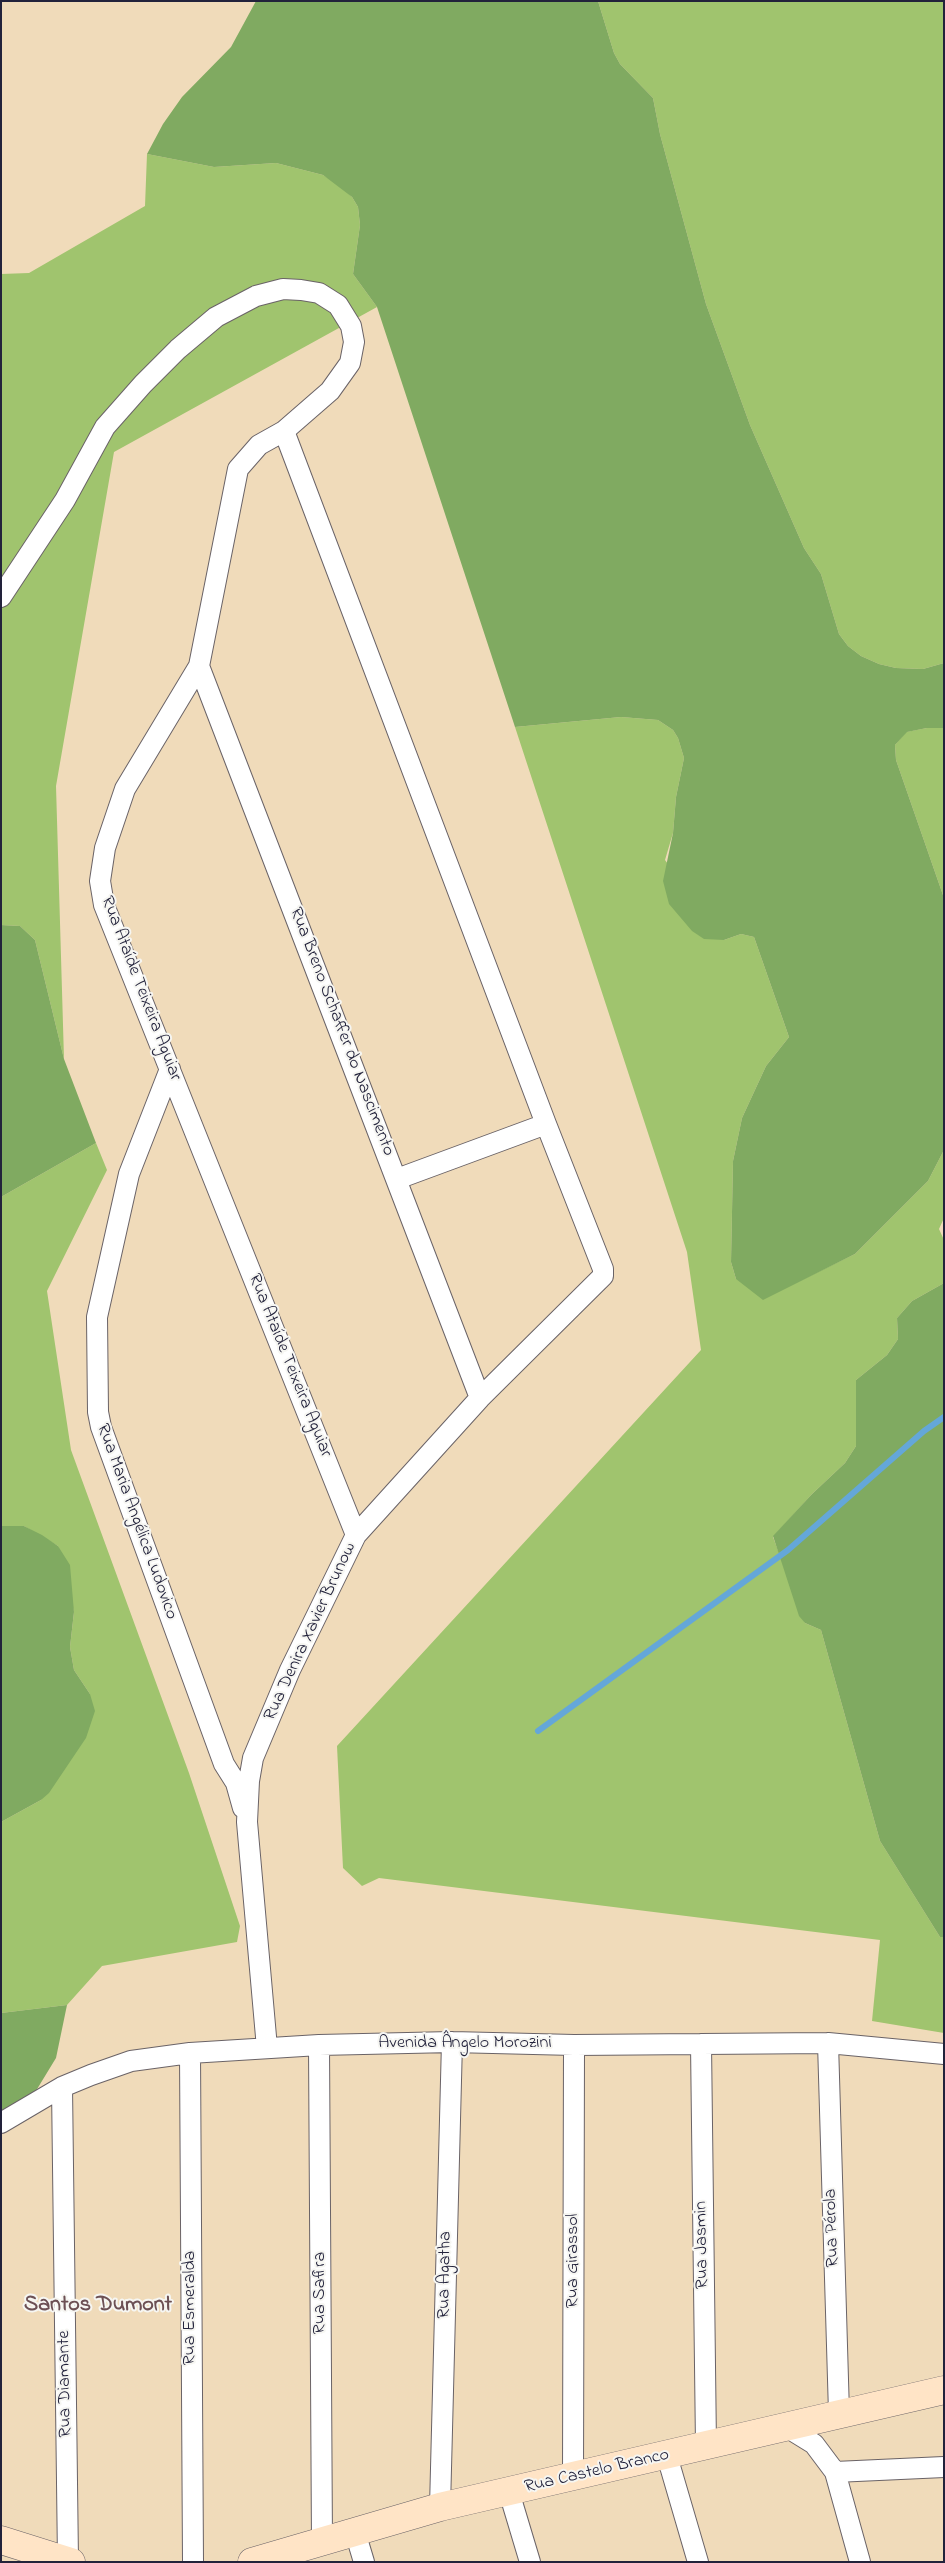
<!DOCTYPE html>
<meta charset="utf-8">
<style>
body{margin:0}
#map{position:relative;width:945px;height:2563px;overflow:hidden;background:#f0dbba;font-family:"Indie Flower",sans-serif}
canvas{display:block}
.frame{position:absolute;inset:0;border:2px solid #22223b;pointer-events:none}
</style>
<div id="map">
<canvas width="945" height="2563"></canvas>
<div class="frame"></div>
</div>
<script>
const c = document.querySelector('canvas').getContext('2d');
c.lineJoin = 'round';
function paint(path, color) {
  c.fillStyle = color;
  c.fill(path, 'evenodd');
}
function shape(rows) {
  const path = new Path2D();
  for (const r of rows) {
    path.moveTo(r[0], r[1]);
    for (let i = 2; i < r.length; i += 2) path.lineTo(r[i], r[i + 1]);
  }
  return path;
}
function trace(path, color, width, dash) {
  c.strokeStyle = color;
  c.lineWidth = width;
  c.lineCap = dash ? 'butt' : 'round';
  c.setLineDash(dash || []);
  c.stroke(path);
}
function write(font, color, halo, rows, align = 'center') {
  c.font = font + ' "Indie Flower",sans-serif';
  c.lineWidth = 4;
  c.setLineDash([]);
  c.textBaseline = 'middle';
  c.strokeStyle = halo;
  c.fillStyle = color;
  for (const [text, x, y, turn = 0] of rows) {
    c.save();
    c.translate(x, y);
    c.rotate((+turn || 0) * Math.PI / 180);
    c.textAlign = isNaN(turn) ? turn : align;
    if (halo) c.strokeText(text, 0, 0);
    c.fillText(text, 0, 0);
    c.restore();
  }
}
paint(shape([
 [598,1,944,1,944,663,923,669,896,668,879,664,861,656,848,646,839,634,821,574,804,548,750,425,706,304,660,134,653,98,620,64,614,53],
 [147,154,214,167,276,163,323,175,341,186,352,197,358,207,360,225,353,274,377,307,114,452,56,786,64,1059,35,940,20,926,1,925,1,274,29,273,145,206],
 [621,717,658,720,673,730,678,738,684,758,676,797,673,833,665,860,724,940,741,934,754,937,789,1037,766,1066,742,1118,733,1161,731,1262,736,1279,789,1286,855,1254,928,1181,944,1150,944,1218,939,1229,944,1240,944,1283,912,1301,897,1318,898,1339,887,1355,856,1380,856,1446,845,1463,812,1494,773,1537,805,1623,821,1630,880,1841,940,1937,944,1937,944,2033,872,2021,880,1940,379,1878,362,1886,343,1868,337,1746,701,1350,687,1252,515,727],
 [927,728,944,728,944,898,896,760,895,745,906,732],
 [96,1143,107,1170,47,1291,71,1450,189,1773,240,1926,237,1942,102,1966,67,2005,1,2013,1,1822,41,1800,90,1694,74,1670,70,1647,74,1612,58,1546,24,1526,1,1526,1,1197]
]), '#a0c46e');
paint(shape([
 [256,1,598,1,614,53,620,64,653,98,660,134,706,304,750,425,804,548,821,574,839,634,848,646,861,656,879,664,896,668,923,669,944,663,944,728,927,728,907,732,895,745,896,760,944,898,944,1150,928,1181,855,1254,763,1300,736,1279,731,1262,733,1161,742,1118,766,1066,789,1037,754,937,741,934,724,940,704,939,692,931,669,904,663,881,673,833,676,797,684,758,678,738,673,730,658,720,621,717,515,727,377,307,353,274,360,225,358,207,352,197,323,175,276,163,214,167,147,154,163,124,182,97,231,47],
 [1,925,20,926,35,940,64,1059,96,1143,1,1197],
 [944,1283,944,1937,940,1937,880,1841,821,1630,805,1623,799,1616,773,1536,812,1494,845,1463,856,1446,856,1380,887,1355,898,1339,897,1318,912,1301],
 [1,1526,24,1526,42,1535,58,1546,70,1565,74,1612,70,1647,74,1670,90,1694,95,1711,86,1738,49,1793,41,1800,1,1822],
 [67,2005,56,2058,31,2099,1,2115,1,2013]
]), '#80aa61');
trace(shape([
 [538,1731,788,1550,924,1431,944,1417]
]), '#64a7d9', 6);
const street = shape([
 [1,597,65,500,105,427,143,384,178,349,216,317,256,296,283,289,301,290,319,293,338,305,351,326,354,342,350,363,330,391,284,431,259,445,238,469,199,666,125,789,105,848,100,881,104,905,356,1535],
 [199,666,480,1398],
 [170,1069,129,1174,97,1317,98,1412,101,1427,224,1764,236,1783,243,1808],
 [397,1179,546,1124],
 [828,2043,839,2413],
 [701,2044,706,2446],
 [319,2045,322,2542],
 [267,2048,247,1822,249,1781,253,1758,290,1670,356,1535,480,1398,603,1276,603,1269,546,1124,284,431],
 [190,2053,193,2562],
 [62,2087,68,2561],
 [1,2123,62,2087,91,2075,131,2061,190,2053,319,2045,452,2042,574,2045,828,2043,944,2054],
 [788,2428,814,2444,835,2472,860,2562],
 [667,2456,698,2562],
 [835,2472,944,2467],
 [573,2476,574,2045],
 [509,2492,530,2562],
 [440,2507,452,2042],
 [355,2532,364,2562]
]);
const secondary = shape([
 [1,2540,71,2562],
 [252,2562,440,2507,944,2390]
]);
trace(street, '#6a6367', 22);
trace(secondary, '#6a6367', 29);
trace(street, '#fff', 20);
trace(secondary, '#ffe4c6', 28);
write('18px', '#22223b', '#f6f6f2', [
 ["Rua Ataíde Teixeira Aguiar",140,989,69],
 ["Rua Breno Schaffer do Nascimento",341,1032,69],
 ["Rua Ataíde Teixeira Aguiar",289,1366,68],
 ["Rua Maria Angélica Ludovico",136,1522,70],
 ["Rua Denira Xavier Brunow",311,1632,-65],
 ["Avenida Ângelo Morozini",465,2044],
 ["Rua Pérola",833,2228,-92],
 ["Rua Jasmin",703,2245,-91],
 ["Rua Girassol",574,2261,-90],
 ["Rua Agatha",446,2275,-89],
 ["Rua Safira",321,2293,-90],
 ["Rua Esmeralda",191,2308,-90],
 ["Rua Diamante",66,2384,-91],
 ["Rua Castelo Branco",597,2472,-13]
]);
write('bold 22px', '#6c5054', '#f6f6f2', [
 ["Santos Dumont",98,2306]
]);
</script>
